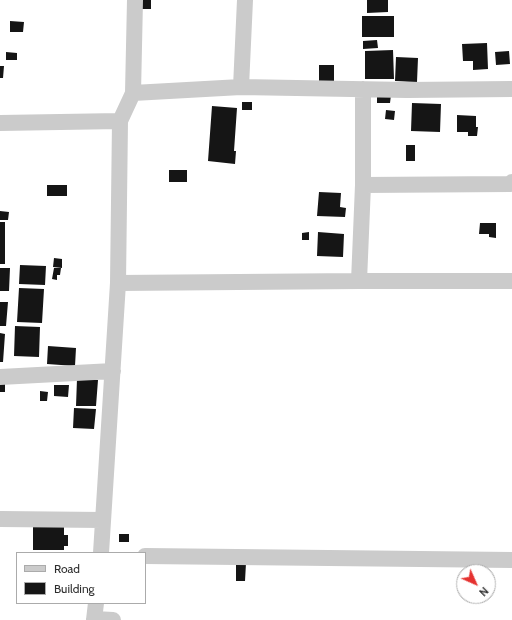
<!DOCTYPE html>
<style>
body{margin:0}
#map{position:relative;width:512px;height:620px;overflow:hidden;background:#fff;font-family:Cabin,sans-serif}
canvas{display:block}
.legend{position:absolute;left:16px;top:552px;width:130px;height:52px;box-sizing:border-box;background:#fff;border:1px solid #ababab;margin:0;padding:5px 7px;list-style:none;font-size:12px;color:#2e2e2e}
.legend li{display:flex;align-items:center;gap:8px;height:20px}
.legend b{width:20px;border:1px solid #ababab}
.north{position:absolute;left:456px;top:564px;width:40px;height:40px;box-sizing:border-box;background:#fff;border:1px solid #ababab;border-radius:50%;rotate:135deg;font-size:11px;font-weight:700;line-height:16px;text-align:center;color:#2e2e2e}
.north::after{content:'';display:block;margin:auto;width:14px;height:18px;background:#e53230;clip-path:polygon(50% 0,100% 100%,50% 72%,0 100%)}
</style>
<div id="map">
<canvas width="512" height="620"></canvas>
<ul class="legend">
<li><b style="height:5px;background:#cbcbcb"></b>Road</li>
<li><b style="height:11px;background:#151515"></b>Building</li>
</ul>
<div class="north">N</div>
</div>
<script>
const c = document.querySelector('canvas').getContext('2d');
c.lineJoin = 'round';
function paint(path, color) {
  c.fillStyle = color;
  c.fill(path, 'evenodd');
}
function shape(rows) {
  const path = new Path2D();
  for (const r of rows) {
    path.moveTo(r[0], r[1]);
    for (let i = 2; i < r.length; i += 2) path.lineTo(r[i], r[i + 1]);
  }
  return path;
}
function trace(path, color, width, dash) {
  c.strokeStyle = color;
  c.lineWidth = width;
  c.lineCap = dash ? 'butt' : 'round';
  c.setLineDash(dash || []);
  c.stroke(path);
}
paint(shape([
 [142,0,151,0,151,9,142,9],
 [367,0,388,0,388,12,367,13],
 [362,16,394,16,394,37,362,37],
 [10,21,24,22,23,32,10,32],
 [377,40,378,48,363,49,363,41],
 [487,43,488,69,473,70,473,61,463,61,462,44],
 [393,50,394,79,365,79,365,51],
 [509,51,510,64,496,65,495,52],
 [6,52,17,53,17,60,6,60],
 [396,57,418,58,417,82,395,81],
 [319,65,334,65,334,81,319,81],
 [0,66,4,66,3,78,0,78],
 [377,95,391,95,390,103,377,103],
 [242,102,252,102,252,110,242,110],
 [412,103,441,104,440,132,411,131],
 [212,106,237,108,234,151,236,151,235,164,208,161],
 [386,110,395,111,394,120,385,119],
 [457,115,476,116,476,127,478,127,477,136,468,136,468,132,457,132],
 [406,145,415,145,415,161,406,161],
 [169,170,187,170,187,182,169,182],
 [47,185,67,185,67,196,47,196],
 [319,192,341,193,340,207,346,208,345,217,317,216],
 [0,211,9,212,8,220,0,220],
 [0,222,5,222,5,264,0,264],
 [480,223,496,223,496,238,489,237,489,234,479,234],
 [309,232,309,240,302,240,302,233],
 [318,232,344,234,343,257,317,256],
 [54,258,62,259,62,268,53,267],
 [20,265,46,266,45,285,19,284],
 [0,268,10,268,9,291,0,291],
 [54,268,61,268,60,275,57,275,57,280,52,279],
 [19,288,44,289,42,323,17,322],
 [0,302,8,302,6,326,0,326],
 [15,326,40,327,39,357,14,356],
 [0,333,5,334,3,362,0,362],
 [48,346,76,348,75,366,47,364],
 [77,379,98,380,96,406,76,406],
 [0,383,5,383,5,392,0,392],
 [54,385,69,385,68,397,54,396],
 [40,391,48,392,47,401,40,401],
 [74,408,96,409,94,429,73,428],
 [33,527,64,527,64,535,68,535,68,546,64,546,64,550,33,550],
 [119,534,129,534,129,542,119,542],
 [236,563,246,563,245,581,236,581]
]), '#151515');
trace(shape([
 [241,87,245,0],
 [133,93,135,0],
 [0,123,120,121,133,93,241,87,407,90,512,89],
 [363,185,510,184,512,182],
 [359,281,363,185,363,89],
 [118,283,359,281,512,281],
 [0,377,113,371],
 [0,519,103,520],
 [101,553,118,283,120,121],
 [145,556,512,560],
 [94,619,113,620],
 [94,620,96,603]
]), '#cbcbcb', 16);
</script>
